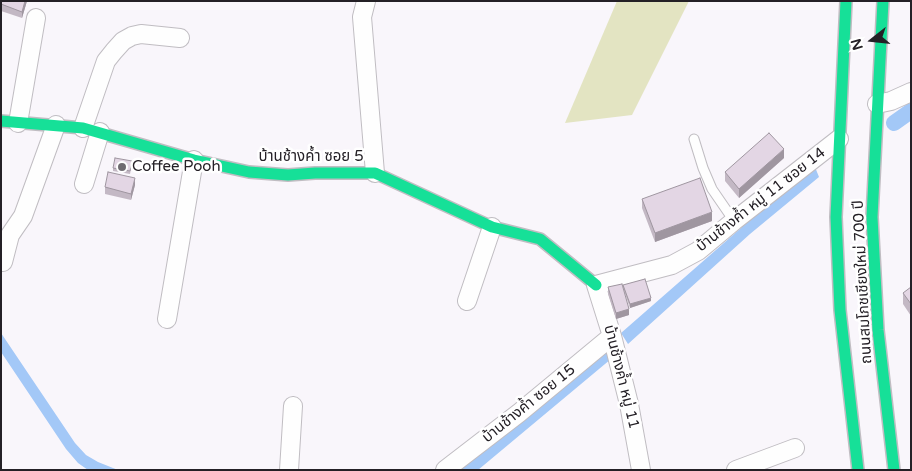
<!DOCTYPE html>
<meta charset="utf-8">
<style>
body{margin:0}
#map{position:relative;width:912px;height:471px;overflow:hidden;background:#f9f6fb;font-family:"Varela Round",sans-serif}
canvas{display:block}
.frame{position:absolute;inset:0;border:2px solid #242026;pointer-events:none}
.north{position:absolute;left:847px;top:15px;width:50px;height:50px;-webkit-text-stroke:4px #fff;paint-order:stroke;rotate:254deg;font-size:14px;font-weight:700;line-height:20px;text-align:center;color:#242026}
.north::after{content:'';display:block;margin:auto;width:18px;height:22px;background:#242026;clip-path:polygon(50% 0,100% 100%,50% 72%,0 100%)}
</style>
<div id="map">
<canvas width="912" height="471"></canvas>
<div class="frame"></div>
<div class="north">N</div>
</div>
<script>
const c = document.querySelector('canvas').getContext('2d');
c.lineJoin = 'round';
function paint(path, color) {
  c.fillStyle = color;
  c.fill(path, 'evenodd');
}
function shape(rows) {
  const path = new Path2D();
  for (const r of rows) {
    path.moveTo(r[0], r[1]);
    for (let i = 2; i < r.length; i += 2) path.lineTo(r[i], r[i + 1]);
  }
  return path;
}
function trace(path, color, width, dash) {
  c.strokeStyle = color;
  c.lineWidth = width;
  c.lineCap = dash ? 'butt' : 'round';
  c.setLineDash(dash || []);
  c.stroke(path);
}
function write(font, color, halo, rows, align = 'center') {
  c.font = font + ' "Varela Round","Noto Sans Thai",sans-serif';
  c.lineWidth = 5;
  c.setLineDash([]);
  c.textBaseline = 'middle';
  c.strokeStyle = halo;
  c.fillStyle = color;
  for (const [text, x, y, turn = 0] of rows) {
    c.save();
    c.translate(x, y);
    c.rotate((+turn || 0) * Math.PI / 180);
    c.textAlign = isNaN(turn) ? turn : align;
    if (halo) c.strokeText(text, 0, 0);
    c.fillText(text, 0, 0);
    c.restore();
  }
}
paint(shape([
 [617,1,689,1,632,115,565,123]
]), '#e3e4c2');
paint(shape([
 [815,167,819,177,750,234,628,344,621,333,765,207],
 [1,333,75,443,86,455,98,462,118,470,88,470,78,463,66,449,1,352],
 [607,346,611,359,478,470,458,470]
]), '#a3c8f7');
trace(shape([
 [894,123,911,111]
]), '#a3c8f7', 16);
const lane = shape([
 [694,139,703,168,712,189,734,221]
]);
const street = shape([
 [366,1,362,17,375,173],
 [877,104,891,101,911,92],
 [18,123,36,18],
 [83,128,106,61,114,51,123,41,132,36,141,34,180,38],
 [84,184,100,132],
 [3,262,10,235,23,216,56,125],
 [467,301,492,227],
 [167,319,194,160],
 [289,470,293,406],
 [445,470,519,413,612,336],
 [641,470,629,404,612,336,596,285,672,265,698,251,734,221,839,139],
 [736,470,795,448]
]);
const fast = shape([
 [846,1,836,217,840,310,858,470],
 [883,1,872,217,878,330,894,470],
 [1,121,83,128,194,160,249,172,288,175,315,173,375,173,492,227,540,239,596,285]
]);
trace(lane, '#c0bdc2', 11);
trace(street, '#c0bdc2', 20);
trace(fast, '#c0bdc2', 14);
trace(lane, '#fefefe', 9);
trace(street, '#fefefe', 18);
trace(fast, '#16e098', 11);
paint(shape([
 [1,1,27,1,22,18,1,11],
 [784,158,739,198,725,181,725,172],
 [132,164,130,174,113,171,113,168],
 [135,185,131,200,105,194,105,187],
 [642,199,712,221,655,242,642,208],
 [623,285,651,301,630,308,623,288],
 [608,287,629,315,616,319,608,294],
 [911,287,911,316,903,304,903,293]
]), '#c3b8c4');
paint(shape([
 [25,1,27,1,22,18,22,12],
 [784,149,784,158,739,198,739,189],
 [135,178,135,185,131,200,131,194],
 [712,212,712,221,655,242,655,233],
 [651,298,651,301,630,308,630,304],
 [629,309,629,315,616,319,616,313]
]), '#9f96a0');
const building = shape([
 [1,1,25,1,22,12,1,4,1,1],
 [769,133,784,149,739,189,725,172,769,133],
 [115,158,132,161,130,171,113,168,115,158],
 [108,172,135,178,131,194,105,187,108,172],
 [700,178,712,212,655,233,642,199,700,178],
 [645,279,651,298,630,304,623,285,645,279],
 [622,284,629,309,616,313,608,287,622,284],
 [911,287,911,304,903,293,911,287]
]);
paint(building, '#e3d6e4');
trace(building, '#9f96a0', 1);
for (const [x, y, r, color] of [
 [122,167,5,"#6f6b71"]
]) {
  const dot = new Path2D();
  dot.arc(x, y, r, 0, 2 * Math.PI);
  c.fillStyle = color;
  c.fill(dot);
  trace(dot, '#fff', 2);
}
write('15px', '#242026', '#fff', [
 ["บ้านช้างค้ำ ซอย 5",311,157],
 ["บ้านช้างค้ำ หมู่ 11 ซอย 14",761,200,-38],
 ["ถนนสมโภชเชียงใหม่ 700 ปี",863,282,-93],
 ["บ้านช้างค้ำ หมู่ 11",621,377,76],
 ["บ้านช้างค้ำ ซอย 15",529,404,-39]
]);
write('15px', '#242026', '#fff', [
 ["Coffee Pooh",132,167]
], 'left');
</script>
